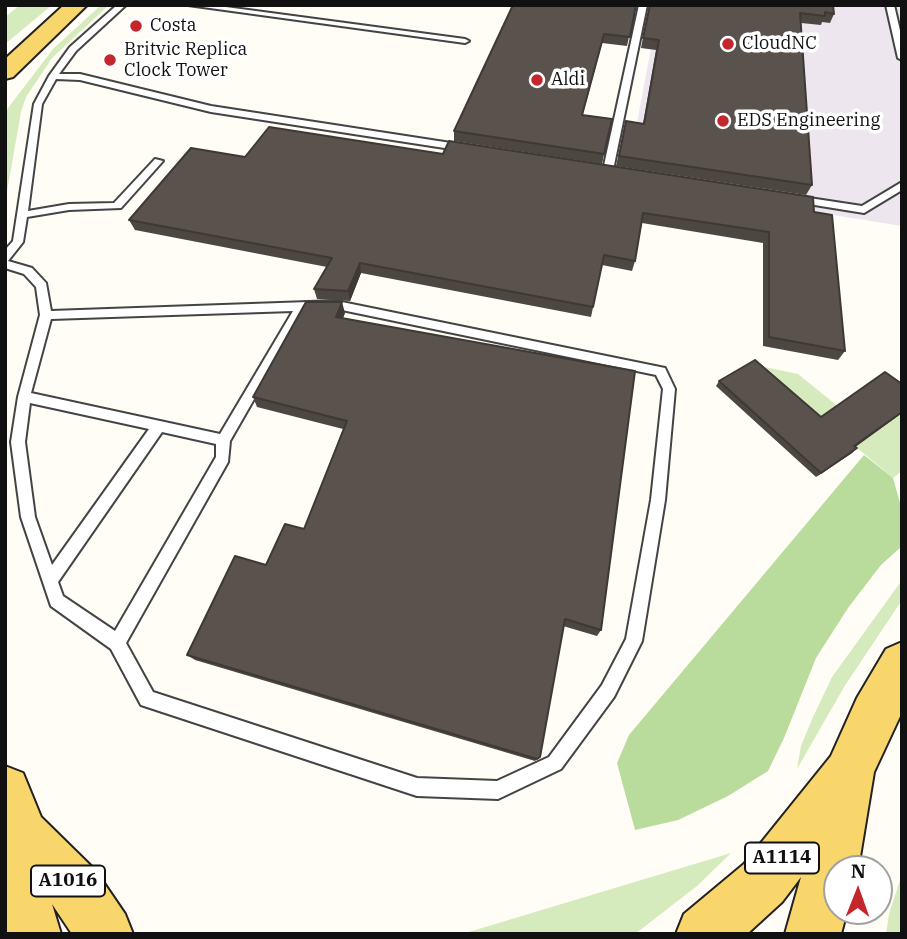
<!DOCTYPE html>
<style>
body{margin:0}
#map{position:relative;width:907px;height:939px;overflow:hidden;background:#fffdf5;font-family:"IBM Plex Serif",serif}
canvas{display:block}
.frame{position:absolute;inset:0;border:7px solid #111;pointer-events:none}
.north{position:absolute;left:823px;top:855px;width:70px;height:70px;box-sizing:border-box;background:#fff;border:2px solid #a0a0a0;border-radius:50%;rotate:1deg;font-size:19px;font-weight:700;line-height:28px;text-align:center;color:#111}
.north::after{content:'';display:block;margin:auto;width:24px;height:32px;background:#c4262e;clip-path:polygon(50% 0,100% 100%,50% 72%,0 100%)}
</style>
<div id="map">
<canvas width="907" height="939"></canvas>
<div class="frame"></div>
<div class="north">N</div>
</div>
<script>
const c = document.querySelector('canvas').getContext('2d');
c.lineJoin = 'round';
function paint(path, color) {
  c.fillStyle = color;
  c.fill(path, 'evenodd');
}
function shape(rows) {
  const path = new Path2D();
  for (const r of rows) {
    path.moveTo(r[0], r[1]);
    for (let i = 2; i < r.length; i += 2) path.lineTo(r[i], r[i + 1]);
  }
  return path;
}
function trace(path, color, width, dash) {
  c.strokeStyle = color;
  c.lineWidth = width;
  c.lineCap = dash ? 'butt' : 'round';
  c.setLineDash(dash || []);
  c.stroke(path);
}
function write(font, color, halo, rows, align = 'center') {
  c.font = font + ' "IBM Plex Serif",serif';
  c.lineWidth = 7;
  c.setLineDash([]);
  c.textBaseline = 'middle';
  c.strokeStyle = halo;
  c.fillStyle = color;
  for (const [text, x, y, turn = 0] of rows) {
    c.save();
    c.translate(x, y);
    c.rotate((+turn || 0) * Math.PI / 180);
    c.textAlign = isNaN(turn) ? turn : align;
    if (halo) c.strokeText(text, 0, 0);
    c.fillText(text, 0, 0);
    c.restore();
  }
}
paint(shape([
 [659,5,902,5,902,226,626,182]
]), '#eee6ef');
paint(shape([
 [20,5,52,5,5,44,5,17],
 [101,5,109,5,52,58,26,97,21,112,5,203,5,112,53,49],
 [760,366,798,374,872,434,902,413,902,471,893,478],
 [902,580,902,600,844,687,797,769,801,746,813,717,832,677],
 [731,853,697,886,635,934,462,934],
 [902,874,902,934,886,934,889,914]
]), '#d5ebbd');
paint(shape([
 [864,455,893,478,902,510,902,546,881,565,848,608,816,658,784,738,768,771,728,796,678,820,635,830,617,763,629,735]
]), '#b9dc9c');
const lane = shape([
 [117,5,126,5,76,51,59,74,80,74,211,106,464,145,469,148,464,151,211,112,80,80,56,79,42,104,28,211,69,204,114,203,155,159,163,161,121,208,69,210,27,217,23,242,8,261,32,268,46,283,51,311,337,301,665,368,675,389,665,500,642,641,614,697,561,769,498,799,417,796,141,705,111,649,51,606,21,517,11,442,18,397,40,315,36,287,24,274,5,268,5,250,13,241,34,104,49,76,70,47,117,5],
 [337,309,656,375,663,389,651,500,626,639,602,685,549,757,497,781,417,778,153,692,126,643,228,462,230,441,305,310,337,309],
 [293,311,220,434,31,393,51,319,293,311],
 [30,403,149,429,52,565,35,517,25,442,30,403],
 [162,432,216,444,216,457,115,631,63,596,58,582,162,432],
 [188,5,211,5,465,39,469,41,465,43,188,5],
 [639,5,647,5,613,170,608,173,603,170,639,5],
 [886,5,894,5,902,39,902,60,898,58,886,5],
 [902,182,902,190,864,213,796,202,791,199,796,196,862,206,902,182]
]);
const primary = shape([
 [64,5,87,5,13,77,5,79,5,59,64,5],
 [902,642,902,712,874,772,858,869,837,869,837,911,847,911,841,934,785,934,801,877,782,902,747,934,676,934,684,914,744,864,831,756,857,698,886,649,902,642],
 [5,766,23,773,41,817,95,870,125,914,133,934,72,934,52,904,61,934,5,934,5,766]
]);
trace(lane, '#444', 4);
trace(primary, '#222', 4);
paint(lane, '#fff');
paint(primary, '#f9d66b');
paint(shape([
 [636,5,627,46,602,43,582,115,612,119,602,164,454,141,454,131],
 [649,5,833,5,834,14,830,23,822,22,821,25,801,23,812,185,806,195,616,166,626,121,643,124,656,50,641,48],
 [245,157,814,212,845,351,838,360,763,346,763,243,642,223,635,261,632,271,602,265,591,317,361,273,350,301,317,299,314,289,327,267,135,230,129,220],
 [345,313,343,318,601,630,597,636,563,626,537,759,535,761,195,660,187,655,266,565,304,529,343,429,257,407,253,397],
 [719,381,821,417,902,384,902,413,855,446,852,453,816,477,716,386]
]), '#4d4742');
paint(shape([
 [604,34,602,43,580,125,582,115],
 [360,263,361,273,350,301,348,291],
 [342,302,345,313,339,327,336,317],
 [902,412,902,413,850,451,854,446],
 [857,448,852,453,816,477,821,473]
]), '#3f3936');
const building = shape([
 [513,5,636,5,630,37,604,34,582,115,612,119,604,154,454,131,513,5],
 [650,5,833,5,834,14,825,12,825,16,800,13,812,185,619,156,626,121,644,124,659,40,643,38,650,5],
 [269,127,443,154,449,141,813,197,814,212,832,215,845,351,769,337,769,232,643,213,635,261,604,255,593,307,360,263,348,291,314,289,332,258,129,220,191,148,245,157,269,127],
 [306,302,342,302,336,317,635,371,601,630,565,619,540,757,537,759,187,655,235,556,266,565,285,524,304,529,347,421,253,397,306,302],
 [755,360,821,417,885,372,902,384,902,412,854,446,857,448,821,473,719,381,755,360]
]);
paint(building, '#5a524d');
trace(building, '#3f3936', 2);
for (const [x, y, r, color] of [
 [136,26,7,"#c4262e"],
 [728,44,7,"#c4262e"],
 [110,60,7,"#c4262e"],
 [537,80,7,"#c4262e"],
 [723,121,7,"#c4262e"]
]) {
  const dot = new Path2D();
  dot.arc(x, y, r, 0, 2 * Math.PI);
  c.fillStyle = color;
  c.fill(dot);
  trace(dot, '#fff', 2.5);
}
write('18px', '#111', '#fff', [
 ["Costa",150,26],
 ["CloudNC",742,44],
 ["Britvic Replica",124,50],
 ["Clock Tower",124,71],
 ["Aldi",551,80],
 ["EDS Engineering",737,121]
], 'left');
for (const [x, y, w] of [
 [782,858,74],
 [68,881,74]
]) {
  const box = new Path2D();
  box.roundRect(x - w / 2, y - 15.5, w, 31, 5);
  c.fillStyle = '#fff';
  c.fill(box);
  trace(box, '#111', 2);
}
write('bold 19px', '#111', null, [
 ["A1114",782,858],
 ["A1016",68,881]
]);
</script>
